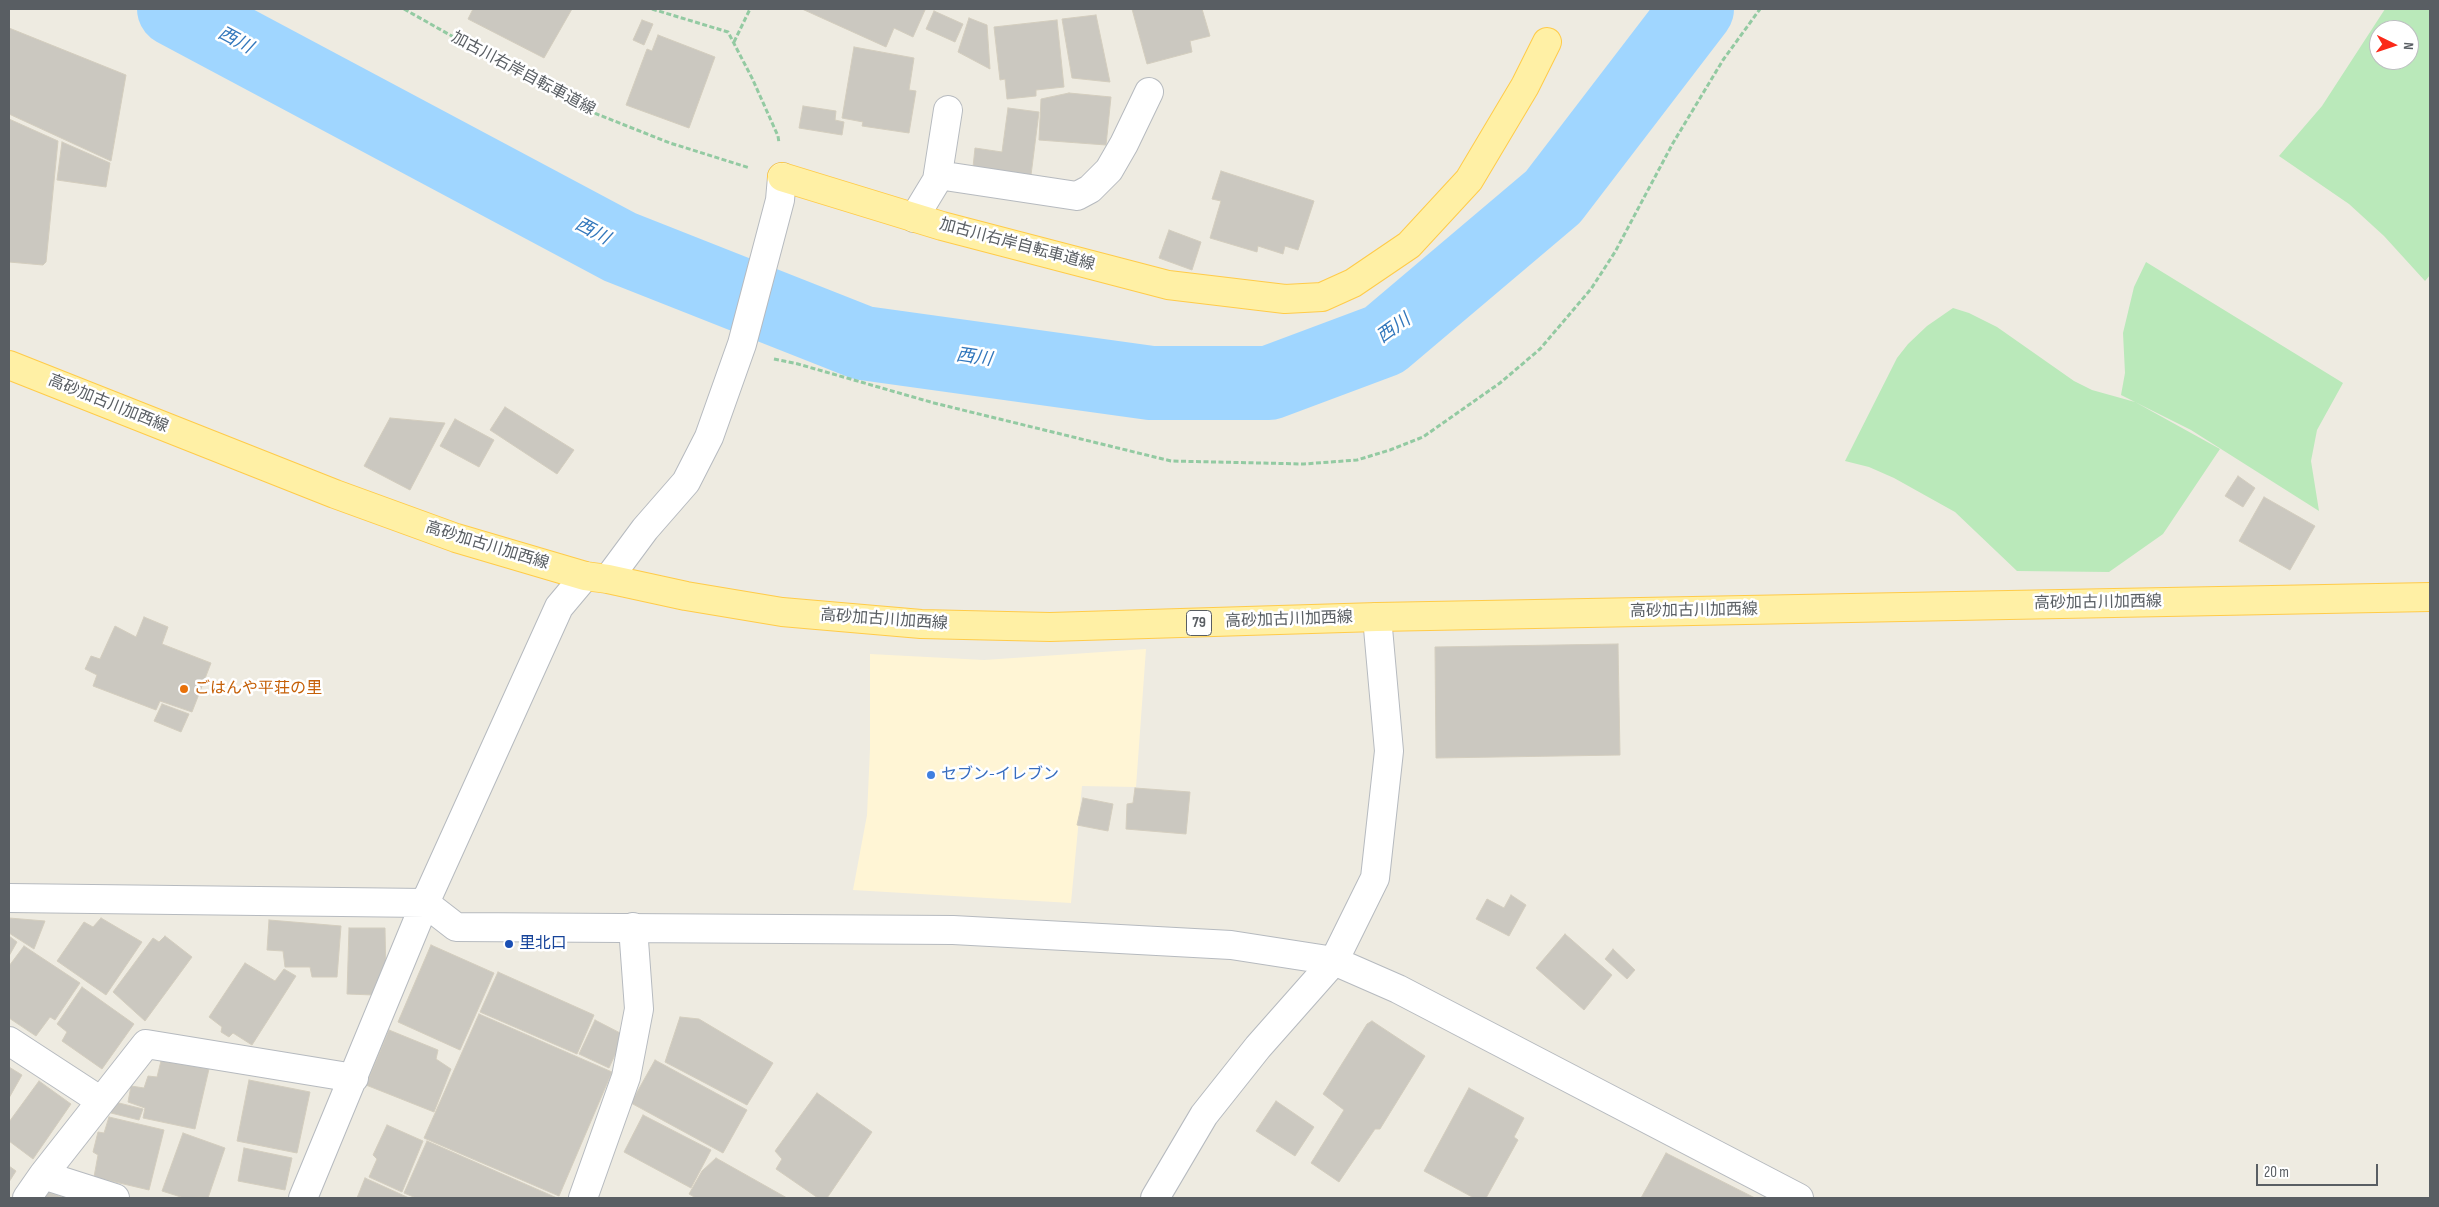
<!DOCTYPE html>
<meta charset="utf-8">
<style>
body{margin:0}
#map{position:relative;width:2439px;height:1207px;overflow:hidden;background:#eeebe1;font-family:"Sofia Sans Condensed",sans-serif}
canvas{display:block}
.frame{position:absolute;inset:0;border:10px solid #595e63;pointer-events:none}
.north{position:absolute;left:2369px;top:20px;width:50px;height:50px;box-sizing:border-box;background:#fff;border:1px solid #bdbfc1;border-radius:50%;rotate:94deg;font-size:14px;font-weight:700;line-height:20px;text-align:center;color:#595e63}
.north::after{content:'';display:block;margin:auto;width:18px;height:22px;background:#fb2919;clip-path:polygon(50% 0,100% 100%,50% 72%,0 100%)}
.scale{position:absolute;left:2256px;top:1164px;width:122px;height:22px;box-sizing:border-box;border:2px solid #595e63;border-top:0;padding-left:6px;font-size:15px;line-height:18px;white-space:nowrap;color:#595e63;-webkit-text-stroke:4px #fff;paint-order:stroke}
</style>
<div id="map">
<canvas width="2439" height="1207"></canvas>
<div class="frame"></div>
<div class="north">N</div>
<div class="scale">20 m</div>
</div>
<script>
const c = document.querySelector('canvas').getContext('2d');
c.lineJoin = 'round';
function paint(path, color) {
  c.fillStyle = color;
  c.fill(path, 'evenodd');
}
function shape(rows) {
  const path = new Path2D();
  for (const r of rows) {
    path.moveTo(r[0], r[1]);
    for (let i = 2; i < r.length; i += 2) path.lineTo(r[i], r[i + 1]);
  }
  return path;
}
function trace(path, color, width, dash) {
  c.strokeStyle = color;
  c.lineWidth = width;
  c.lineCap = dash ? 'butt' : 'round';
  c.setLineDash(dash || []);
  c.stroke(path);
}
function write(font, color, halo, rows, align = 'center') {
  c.font = font + ' "Sofia Sans Condensed","Noto Sans JP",sans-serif';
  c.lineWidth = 5;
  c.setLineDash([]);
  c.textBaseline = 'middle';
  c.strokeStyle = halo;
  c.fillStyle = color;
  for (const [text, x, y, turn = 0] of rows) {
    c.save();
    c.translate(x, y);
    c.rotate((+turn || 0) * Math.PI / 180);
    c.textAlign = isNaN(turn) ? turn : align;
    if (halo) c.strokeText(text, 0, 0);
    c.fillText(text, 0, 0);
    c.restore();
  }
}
paint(shape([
 [1146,649,1136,787,1082,786,1071,903,853,890,867,815,870,749,870,654,984,660]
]), '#fff5d5');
paint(shape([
 [2385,9,2430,9,2430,275,2425,281,2384,236,2349,204,2279,156,2322,106],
 [2379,30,2409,30,2409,60,2379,60],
 [2146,262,2343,383,2317,430,2311,461,2319,511,2191,430,2121,395,2125,373,2123,333,2134,287],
 [1953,308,1969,313,1997,327,2074,381,2092,390,2135,402,2220,449,2163,534,2109,572,2017,571,1955,512,1894,478,1869,467,1845,461,1897,358,1908,344,1927,326]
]), '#bae9ba');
trace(shape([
 [174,9,620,247,863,343,1151,383,1269,383,1384,340,1553,197,1697,9]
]), '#a0d6ff', 74);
const building = shape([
 [473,9,572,9,544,58,468,19,473,9],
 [802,9,923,9,925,10,913,37,894,28,886,47,802,9],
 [1132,9,1202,9,1210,36,1190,41,1192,52,1147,64,1132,9],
 [934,11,963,24,955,42,926,29,934,11],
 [1096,15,1110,82,1072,78,1062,19,1096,15],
 [969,18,987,25,990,69,958,52,969,18],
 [642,20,653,24,644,45,633,40,642,20],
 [1057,20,1064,87,1036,90,1036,96,1007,99,1005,79,1000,80,994,27,1057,20],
 [9,28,126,75,111,161,9,114,9,28],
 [658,35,715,57,689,128,626,105,647,49,652,51,658,35],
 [854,47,914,58,909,90,916,91,909,133,862,126,863,122,842,118,854,47],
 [1069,93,1111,97,1106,145,1039,140,1041,99,1069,93],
 [803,106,836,111,835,120,844,122,842,135,799,128,803,106],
 [1008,108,1039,112,1031,175,973,167,975,148,1002,152,1008,108],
 [9,119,58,141,46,262,43,265,9,262,9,119],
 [62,142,110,163,106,187,57,180,62,142],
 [1221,171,1314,201,1298,250,1285,246,1283,254,1258,246,1257,252,1210,238,1221,201,1212,199,1221,171],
 [1169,230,1201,242,1192,270,1159,258,1169,230],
 [505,407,574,450,557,474,490,430,505,407],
 [390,418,445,423,410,490,364,466,390,418],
 [455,419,494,440,479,467,440,446,455,419],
 [2238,476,2255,488,2243,507,2225,496,2238,476],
 [2264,497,2315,526,2290,570,2239,541,2264,497],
 [144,617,168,627,162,644,211,663,192,712,160,701,156,710,93,686,97,675,85,669,91,656,100,659,115,626,136,637,144,617],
 [1618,644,1620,755,1436,758,1435,647,1618,644],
 [162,704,189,714,181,732,154,721,162,704],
 [1135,788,1190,792,1186,834,1126,829,1127,804,1133,803,1135,788],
 [1083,798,1113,804,1108,831,1077,825,1083,798],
 [1511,895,1526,905,1509,936,1476,919,1487,899,1504,908,1511,895],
 [9,918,45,921,34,949,9,933,9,918],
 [101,918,142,942,106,995,57,961,84,922,93,927,101,918],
 [269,920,341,926,337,977,312,977,310,967,285,967,283,951,267,950,269,920],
 [349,928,385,928,386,976,374,995,347,994,349,928],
 [1565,934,1612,975,1584,1010,1536,968,1565,934],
 [9,936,17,942,9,956,9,936],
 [165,936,192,957,145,1021,113,992,153,938,159,942,165,936],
 [431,945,494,973,460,1050,398,1022,431,945],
 [24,946,80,983,55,1020,50,1017,36,1036,9,1018,9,966,24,946],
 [1613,949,1635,970,1627,979,1605,959,1613,949],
 [245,963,275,981,284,969,296,976,252,1045,233,1033,229,1037,221,1032,222,1027,209,1017,245,963],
 [498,972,594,1015,577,1054,480,1012,498,972],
 [82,987,134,1024,102,1069,62,1041,67,1032,57,1024,82,987],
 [479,1014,612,1072,559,1196,424,1138,479,1014],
 [680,1017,699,1019,773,1063,747,1105,665,1062,680,1017],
 [595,1020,624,1035,609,1068,579,1054,595,1020],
 [1372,1021,1425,1056,1380,1129,1375,1129,1339,1182,1311,1163,1344,1110,1323,1094,1367,1024,1372,1021],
 [389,1030,438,1050,436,1059,451,1069,434,1112,366,1085,389,1030],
 [655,1060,747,1110,723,1153,631,1103,655,1060],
 [161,1061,209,1069,195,1129,143,1118,145,1108,128,1102,131,1086,144,1088,148,1076,157,1077,161,1061],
 [9,1067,22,1075,9,1098,9,1067],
 [249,1080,310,1092,297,1153,237,1141,249,1080],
 [39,1081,71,1104,33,1159,9,1141,9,1122,39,1081],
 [1469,1088,1524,1118,1514,1137,1518,1140,1486,1198,1474,1198,1424,1171,1469,1088],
 [817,1093,872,1132,827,1198,818,1198,776,1169,782,1159,775,1151,817,1093],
 [1276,1101,1314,1127,1295,1156,1256,1131,1276,1101],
 [115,1102,143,1109,139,1120,111,1113,115,1102],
 [643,1115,711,1150,691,1188,624,1152,643,1115],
 [109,1117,164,1130,149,1190,94,1177,98,1155,93,1152,98,1132,104,1133,109,1117],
 [387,1125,423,1141,402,1192,369,1177,377,1159,373,1155,387,1125],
 [183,1133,225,1148,208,1198,199,1197,184,1198,162,1191,183,1133],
 [427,1141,557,1198,416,1198,404,1193,427,1141],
 [244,1148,292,1158,285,1190,238,1181,244,1148],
 [1666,1153,1755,1198,1641,1198,1666,1153],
 [716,1158,787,1198,696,1198,689,1194,702,1171,716,1158],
 [9,1166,16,1171,9,1182,9,1166],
 [365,1178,409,1198,357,1198,365,1178],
 [40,1189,64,1198,36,1198,40,1189]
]);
paint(building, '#cbc8c0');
trace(building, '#d3cdbe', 1);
const minor = shape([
 [938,175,1077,196,1090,189,1109,170,1124,144,1149,92],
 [914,218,937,180,948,110],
 [608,579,645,529,686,482,709,437,742,344,780,200,782,177],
 [9,898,425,903,456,927,953,930,1231,945,1334,961,1398,989,1799,1198],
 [9,1041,101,1101],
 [27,1198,43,1175],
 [115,1198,43,1175,146,1044,354,1078],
 [303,1198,425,903,559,607,585,576],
 [583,1198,626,1077,639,1009,633,927],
 [1155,1198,1204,1115,1258,1047,1334,961,1375,878,1389,751,1377,617]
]);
const major = shape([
 [782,177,942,226,1168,285,1285,299,1322,297,1353,283,1409,245,1469,180,1525,86,1547,42],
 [9,365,335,494,456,538,585,576,608,579,686,596,782,612,921,624,1050,627,1377,617,2430,597]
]);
trace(minor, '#b6babf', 30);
trace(major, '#ffcb49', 30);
trace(shape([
 [404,9,574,105,670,143,750,168],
 [652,9,728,32,752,78,778,136,779,143],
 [734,42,750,9],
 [774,359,798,364,934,403,1171,461,1304,464,1357,460,1390,450,1423,437,1500,383,1540,349,1591,289,1615,252,1673,143,1723,60,1760,9]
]), '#93caa2', 3, [5, 2.5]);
trace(minor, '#fff', 28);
trace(major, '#fff0a5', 28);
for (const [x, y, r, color] of [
 [184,689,5,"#e8710a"],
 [931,775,5,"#3f7fe0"],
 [509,944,5,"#1a4fb4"]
]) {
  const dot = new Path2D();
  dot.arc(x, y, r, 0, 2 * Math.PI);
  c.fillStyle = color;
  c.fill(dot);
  trace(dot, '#fff', 2);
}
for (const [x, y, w] of [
 [1199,623,25]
]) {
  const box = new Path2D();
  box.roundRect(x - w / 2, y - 12.5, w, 25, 4);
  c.fillStyle = '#fff';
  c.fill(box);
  trace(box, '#595e63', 1);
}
write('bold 15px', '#595e63', null, [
 ["79",1199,623]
]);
write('16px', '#595e63', '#fff', [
 ["加古川右岸自転車道線",523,74,28],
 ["加古川右岸自転車道線",1017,245,15],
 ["高砂加古川加西線",108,404,22],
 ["高砂加古川加西線",487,546,17],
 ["高砂加古川加西線",2098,603,-1],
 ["高砂加古川加西線",1694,611,-1],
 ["高砂加古川加西線",884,620,4],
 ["高砂加古川加西線",1289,620,-2]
]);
write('16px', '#c56008', '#fff', [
 ["ごはんや平荘の里",194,689]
], 'left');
write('16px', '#366cbe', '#fff', [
 ["セブン-イレブン",941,775]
], 'left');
write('16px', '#164399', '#fff', [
 ["里北口",519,944]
], 'left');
write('italic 18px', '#3277bc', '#fff', [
 ["西川",235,41,28],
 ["西川",592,232,28],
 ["西川",1394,329,-36],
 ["西川",974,358,8]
]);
</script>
